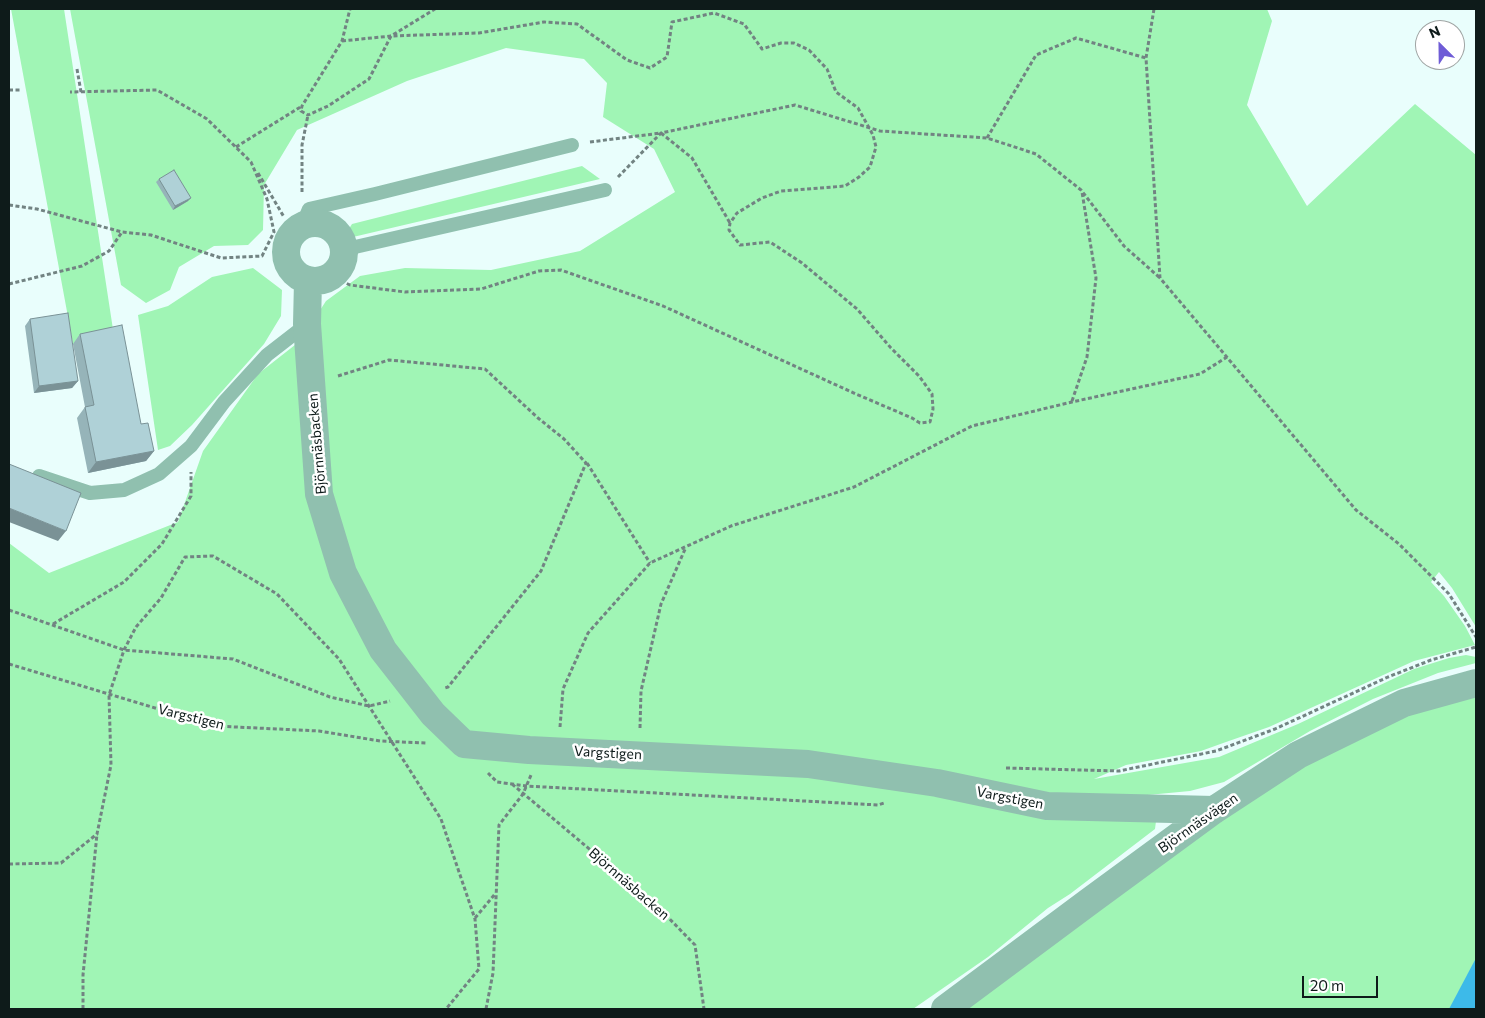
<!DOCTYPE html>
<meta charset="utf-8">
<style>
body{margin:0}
#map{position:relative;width:1485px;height:1018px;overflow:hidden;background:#e9fefc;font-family:Commissioner,sans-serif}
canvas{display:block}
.frame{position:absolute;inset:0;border:10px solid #0e1b1a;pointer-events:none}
.north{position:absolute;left:1415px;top:20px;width:50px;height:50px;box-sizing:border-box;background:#fff;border:1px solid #9fa4a3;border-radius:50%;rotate:337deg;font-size:14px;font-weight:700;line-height:20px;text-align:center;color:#0e1b1a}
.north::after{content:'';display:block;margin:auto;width:18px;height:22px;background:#6f5cd6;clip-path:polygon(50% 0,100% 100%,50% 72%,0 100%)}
.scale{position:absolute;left:1302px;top:976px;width:76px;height:22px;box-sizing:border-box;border:2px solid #0e1b1a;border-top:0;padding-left:6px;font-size:15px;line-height:18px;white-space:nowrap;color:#0e1b1a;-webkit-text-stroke:4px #fff;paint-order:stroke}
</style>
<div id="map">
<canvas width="1485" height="1018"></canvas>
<div class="frame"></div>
<div class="north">N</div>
<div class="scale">20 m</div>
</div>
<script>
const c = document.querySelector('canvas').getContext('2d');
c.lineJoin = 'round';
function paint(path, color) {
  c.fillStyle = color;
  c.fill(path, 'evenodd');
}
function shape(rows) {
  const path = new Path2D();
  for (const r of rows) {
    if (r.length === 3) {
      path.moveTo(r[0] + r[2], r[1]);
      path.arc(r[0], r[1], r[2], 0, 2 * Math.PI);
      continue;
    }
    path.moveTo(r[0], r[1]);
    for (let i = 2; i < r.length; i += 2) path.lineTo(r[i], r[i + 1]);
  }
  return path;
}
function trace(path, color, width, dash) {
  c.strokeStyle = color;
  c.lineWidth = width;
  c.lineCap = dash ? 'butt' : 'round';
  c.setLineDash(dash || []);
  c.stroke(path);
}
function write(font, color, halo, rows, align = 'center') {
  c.font = font + ' Commissioner,sans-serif';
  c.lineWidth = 5;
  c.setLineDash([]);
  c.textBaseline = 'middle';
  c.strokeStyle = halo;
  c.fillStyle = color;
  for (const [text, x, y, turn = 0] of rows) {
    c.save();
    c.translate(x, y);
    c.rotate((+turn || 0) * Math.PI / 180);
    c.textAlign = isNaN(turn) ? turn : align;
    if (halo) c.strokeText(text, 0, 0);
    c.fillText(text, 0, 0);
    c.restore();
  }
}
paint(shape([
 [11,9,64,9,114,336,73,344],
 [70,9,1267,9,1272,21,1247,105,1307,206,1415,104,1476,155,1476,627,1452,588,1439,572,1431,582,1444,596,1465,626,1475,645,1414,661,1269,727,1226,742,1201,751,1126,765,1094,779,1219,757,1298,724,1414,669,1449,658,1466,655,1476,657,1476,663,1438,673,1373,699,1310,731,1224,782,1190,791,1137,796,1156,821,1155,829,1070,894,1048,908,988,957,913,1009,9,1009,9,543,49,573,178,522,203,451,258,374,300,341,326,301,360,276,405,268,491,270,580,251,675,192,654,149,603,117,607,83,584,59,506,48,407,81,297,130,264,185,263,230,248,245,214,246,179,267,170,290,146,303,121,285],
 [582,166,600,179,353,237,347,232,352,224],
 [253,268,282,290,281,316,264,344,192,425,170,446,158,450,138,315,168,306,212,277],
 [1476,693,1476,1009,959,1009,1073,922,1294,771,1397,718]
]), '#a0f5b5');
paint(shape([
 [1476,958,1476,1009,1449,1009]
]), '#3dbae9');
trace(shape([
 [1154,9,1146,58,1160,278,1356,510,1399,544,1449,594,1476,637],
 [342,41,391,36,435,9],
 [77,69,81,92],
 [9,90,21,90],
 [987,138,1036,55,1076,38,1146,58],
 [590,142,661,133,692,158,730,223],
 [236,147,302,106],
 [258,173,284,217],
 [618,177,661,133,795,105,880,131,987,138,1036,154,1081,190,1124,246,1160,278],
 [302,192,302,145,308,115],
 [9,205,37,209,122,232,151,235,221,258,262,256,274,232,267,199,251,162,207,119,157,90,70,92],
 [335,278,350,285,405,292,481,289,539,271,561,270,663,306,856,394,912,418,920,423,930,422,933,409,932,394,919,376,891,348,857,309,802,263,770,242,740,245,729,230,730,223,737,213,762,198,781,191,845,186,859,177,870,167,876,147,873,135,858,108,836,92,827,69,809,50,794,43,781,43,762,49,744,24,714,13,672,22,667,57,650,68,627,60,577,24,544,22,479,33,391,36,369,79,328,106,308,115,301,111,302,106,342,41,350,9],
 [9,284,82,266,109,251,122,232],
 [338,376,389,360,485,369,538,418,564,439,586,463,541,571,448,687,445,688],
 [1072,401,1087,357,1096,278,1082,192],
 [587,463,650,563],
 [9,610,124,650,233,659,330,697,369,706,390,701],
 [53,624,124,582,162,544,191,496,191,472],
 [9,664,215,726,319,731,380,741,426,743],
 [560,727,563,689,588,633,650,563,731,526,854,487,972,426,1072,402,1200,374,1227,357],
 [640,728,641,691,661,604,686,547],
 [1006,768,1119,771,1216,751,1275,729,1388,677,1431,660,1476,647],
 [488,773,497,782,526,786,878,805,884,803],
 [512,784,656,905,695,945,704,1009],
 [9,864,61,863,97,834,111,765,109,695,124,650,136,627,161,598,185,557,213,556,277,594,339,659,441,819,475,919,479,969,446,1009],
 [475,918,495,894],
 [83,1009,83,975,97,834],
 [486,1009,493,973,499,825,523,794,531,775]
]), '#728382', 3, [4, 2.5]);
trace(shape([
 [302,226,309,209,375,194,572,145],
 [345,256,355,247,605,190],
 [39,476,90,493,124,490,159,474,191,446,224,402,267,355,307,324]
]), '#90c0af', 14);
trace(shape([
 [315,252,29],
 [308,281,307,324,319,494,343,573,383,650,433,714,464,744,529,750,808,764,937,783,1047,806,1214,810],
 [945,1009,1090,901,1214,810,1298,755,1404,703,1476,683]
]), '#90c0af', 28);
paint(shape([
 [159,179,188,201,173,210,156,182],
 [30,319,78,381,72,388,34,393,25,326],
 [80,334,141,424,154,451,146,461,88,473,77,418,85,407,73,344]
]), '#96b4b9');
paint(shape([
 [191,198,188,201,173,210,175,206],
 [78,381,72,388,34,393,39,386],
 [154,451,146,461,88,473,96,462],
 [9,508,66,531,58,541,9,522]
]), '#7a9296');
const building = shape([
 [174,170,191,198,175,206,159,179,174,170],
 [68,313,78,381,39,386,30,319,68,313],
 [122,325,141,424,148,423,154,451,96,462,85,407,94,405,80,334,122,325],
 [9,464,81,493,66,531,9,508,9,464]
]);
paint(building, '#afd1d7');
trace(building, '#7a9296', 1);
write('14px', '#0e1b1a', '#fff', [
 ["Björnnäsbacken",317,444,-95],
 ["Vargstigen",191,717,14],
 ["Vargstigen",608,753,3],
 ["Vargstigen",1010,798,11],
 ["Björnnäsvägen",1198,823,-35],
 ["Björnnäsbacken",629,884,41]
]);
</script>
